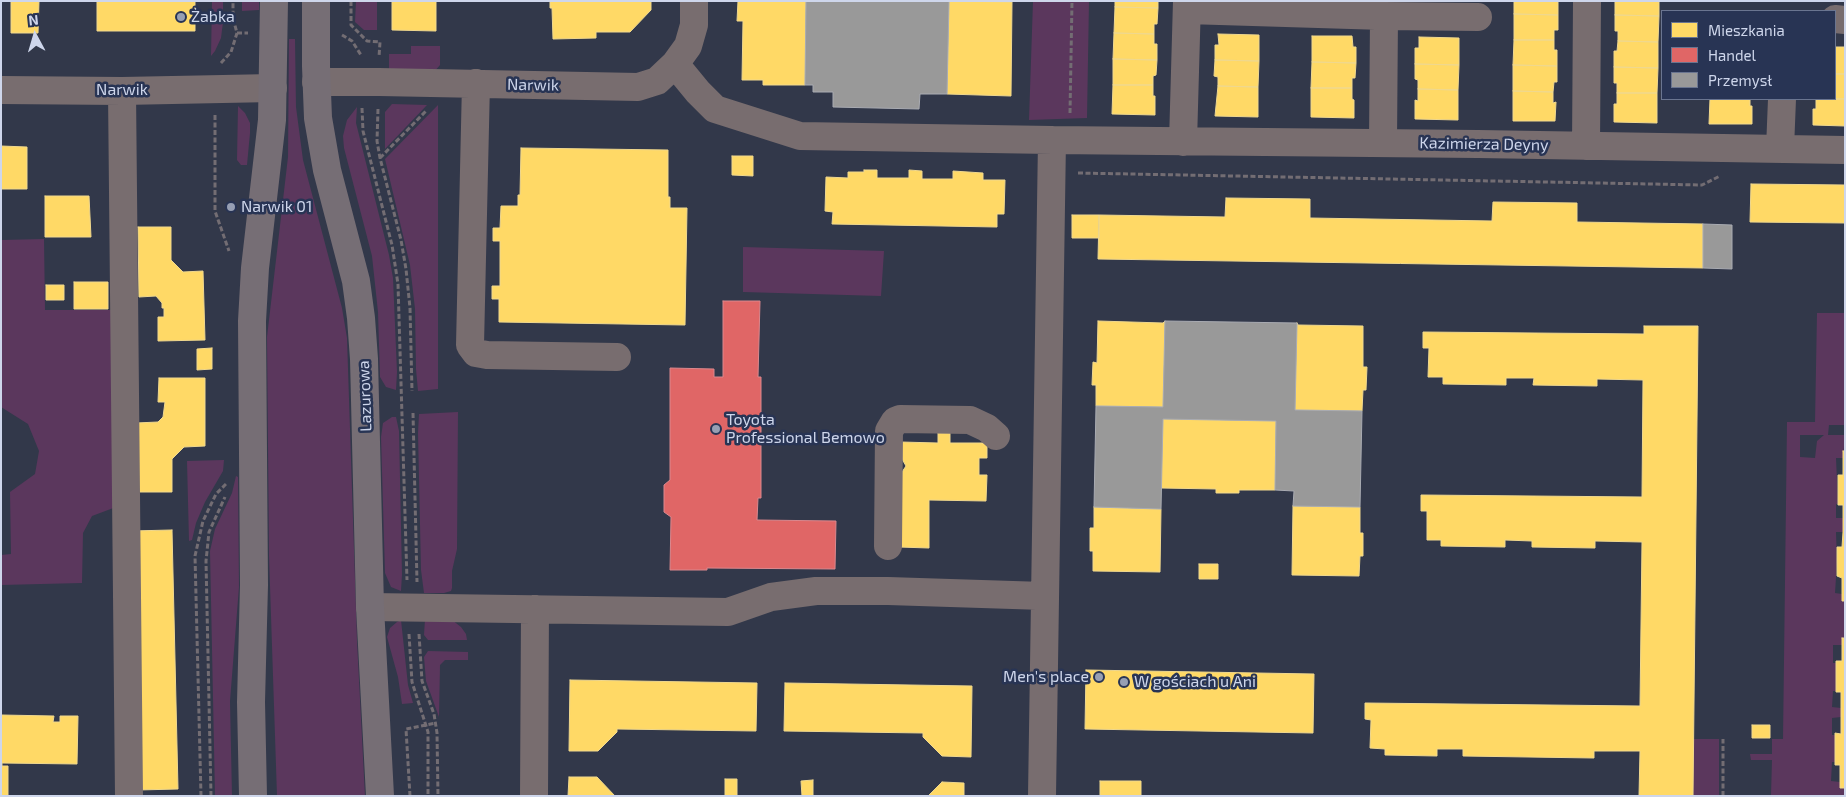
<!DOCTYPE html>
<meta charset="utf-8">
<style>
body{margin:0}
#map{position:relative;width:1846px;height:797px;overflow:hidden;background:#32384a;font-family:"Exo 2",sans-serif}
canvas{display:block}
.frame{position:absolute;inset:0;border:2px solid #ced6eb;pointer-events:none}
.legend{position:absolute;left:1661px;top:10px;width:175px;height:90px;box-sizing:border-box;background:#283454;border:1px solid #6a7590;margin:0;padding:6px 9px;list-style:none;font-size:15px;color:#ced6eb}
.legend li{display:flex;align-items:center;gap:10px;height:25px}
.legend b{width:25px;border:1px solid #6a7590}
.north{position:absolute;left:10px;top:10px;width:50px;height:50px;-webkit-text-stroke:4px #283454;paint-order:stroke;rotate:354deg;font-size:14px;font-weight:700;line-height:20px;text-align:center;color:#ced6eb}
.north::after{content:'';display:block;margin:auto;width:18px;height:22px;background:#ced6eb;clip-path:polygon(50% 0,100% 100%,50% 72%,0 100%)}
</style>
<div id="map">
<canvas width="1846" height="797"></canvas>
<div class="frame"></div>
<ul class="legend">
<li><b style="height:14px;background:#ffd966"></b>Mieszkania</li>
<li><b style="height:14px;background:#e06666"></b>Handel</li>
<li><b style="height:14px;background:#999"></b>Przemysł</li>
</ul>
<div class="north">N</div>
</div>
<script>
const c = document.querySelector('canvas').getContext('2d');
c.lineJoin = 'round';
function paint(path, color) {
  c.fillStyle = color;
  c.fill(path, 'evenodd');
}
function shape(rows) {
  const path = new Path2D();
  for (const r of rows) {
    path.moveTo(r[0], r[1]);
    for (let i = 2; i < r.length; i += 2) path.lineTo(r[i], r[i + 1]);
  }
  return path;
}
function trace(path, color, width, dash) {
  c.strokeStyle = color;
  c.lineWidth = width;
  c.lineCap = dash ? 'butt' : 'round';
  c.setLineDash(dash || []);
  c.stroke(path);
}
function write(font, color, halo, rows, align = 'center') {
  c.font = font + ' "Exo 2",sans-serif';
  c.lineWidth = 5;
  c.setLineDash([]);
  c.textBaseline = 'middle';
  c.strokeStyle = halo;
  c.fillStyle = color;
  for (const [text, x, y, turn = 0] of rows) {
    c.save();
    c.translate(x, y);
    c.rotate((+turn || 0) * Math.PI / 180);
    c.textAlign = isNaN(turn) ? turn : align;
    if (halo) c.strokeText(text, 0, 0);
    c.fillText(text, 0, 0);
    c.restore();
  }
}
paint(shape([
 [212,1,223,1,223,22,221,38,215,51,211,56],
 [242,1,259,1,259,10,242,11],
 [356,1,377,1,377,30,364,30,355,22],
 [1033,1,1089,1,1087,118,1029,120],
 [289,39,295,39,296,107,303,160,342,308,347,338,357,641,365,796,277,796,269,556,267,337,288,157],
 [411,46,440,46,440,65,434,72,389,71,389,54,411,54],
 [392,104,427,105,385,149,385,112],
 [438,105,438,389,418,391,416,369,415,309,410,265,385,159],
 [238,106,245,113,250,123,250,133,247,165,241,165,237,160],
 [357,107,356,123,389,255,393,278,397,372,396,390,386,387,380,377,378,312,372,256,344,148,343,136,347,120],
 [44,239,45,310,114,310,116,507,92,516,83,533,82,583,1,585,1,555,11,554,10,492,35,474,39,451,28,424,1,407,1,240],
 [743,247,884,251,881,296,743,292],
 [1817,313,1845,313,1845,425,1829,425,1828,435,1845,435,1843,458,1836,458,1838,504,1836,504,1836,518,1843,518,1843,532,1836,532,1837,562,1835,593,1842,594,1842,601,1845,601,1845,638,1842,638,1842,645,1833,645,1833,663,1836,663,1836,691,1833,691,1832,707,1841,708,1841,717,1832,718,1832,735,1836,735,1835,762,1832,762,1831,781,1840,782,1840,788,1845,788,1845,796,1750,796,1771,795,1772,760,1751,760,1750,754,1772,754,1772,739,1783,739,1787,422,1815,422],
 [1800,435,1824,435,1817,441,1815,458,1800,457],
 [458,412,457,549,452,571,452,588,451,591,444,593,424,593,421,570,418,433,419,414],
 [392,417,396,417,399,431,402,574,401,591,391,587,385,573,381,437,383,423],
 [224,460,223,471,205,502,196,523,192,540,189,541,187,461],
 [236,476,238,477,239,587,230,701,232,796,215,796,210,551,215,529,232,493],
 [425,619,452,620,461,627,466,634,467,640,428,640,424,635],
 [401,620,408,685,413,703,402,704,398,677,387,637,390,628,397,622],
 [428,651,468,652,468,660,445,660,440,665,439,717,426,681,424,657],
 [1693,739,1719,739,1719,796,1693,796]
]), '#5b375d');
const homes = shape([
 [11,1,39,1,38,33,11,33,11,1],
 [97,1,195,1,195,31,97,31,97,1],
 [392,1,436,1,436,31,392,30,392,1],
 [550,1,651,1,651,10,630,32,596,32,596,38,553,39,552,8,550,8,550,1],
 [738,1,806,1,805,85,763,85,763,80,742,80,743,21,737,21,738,1],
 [949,1,1012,2,1011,96,947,94,949,1],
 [1115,1,1158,1,1158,8,1115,7,1115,1],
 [1514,1,1558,1,1558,15,1514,14,1514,1],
 [1615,1,1659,1,1659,16,1615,15,1615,1],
 [1115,7,1158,8,1157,24,1154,24,1154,34,1114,33,1115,7],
 [1514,14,1558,15,1558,30,1554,30,1554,40,1514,40,1514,14],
 [1615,15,1659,16,1658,42,1618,41,1618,31,1615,31,1615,15],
 [1114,33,1154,34,1154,44,1157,44,1157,60,1113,59,1114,33],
 [1218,34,1259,35,1259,61,1215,60,1215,45,1219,45,1218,34],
 [1312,36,1352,36,1353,47,1356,47,1356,63,1312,62,1312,36],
 [1419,37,1459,38,1459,65,1415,64,1415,48,1419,48,1419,37],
 [1514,40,1554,40,1554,50,1557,50,1557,66,1513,65,1514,40],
 [1618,41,1658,42,1658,68,1614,67,1614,51,1617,51,1618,41],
 [1835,47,1845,47,1845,74,1835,74,1835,47],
 [1113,59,1157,60,1156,75,1153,76,1153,85,1113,85,1113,59],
 [1215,60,1259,61,1258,87,1218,86,1218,77,1214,76,1215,60],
 [1312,62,1356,63,1355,78,1352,78,1352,88,1311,88,1312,62],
 [1415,64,1459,65,1458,90,1418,89,1418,80,1415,79,1415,64],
 [1513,65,1557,66,1557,82,1554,82,1553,92,1513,91,1513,65],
 [1614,67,1658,68,1657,93,1617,93,1617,83,1614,83,1614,67],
 [1835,74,1845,74,1845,99,1818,99,1835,99,1835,74],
 [1113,85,1153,85,1153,96,1155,96,1155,115,1112,114,1113,85],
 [1218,86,1258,87,1258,117,1215,116,1218,86],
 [1311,88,1352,88,1352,99,1354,100,1354,118,1311,117,1311,88],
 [1418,89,1458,90,1458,120,1415,119,1415,100,1418,101,1418,89],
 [1513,91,1553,92,1553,103,1556,102,1555,121,1513,121,1513,91],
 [1617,93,1657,93,1657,123,1614,122,1614,104,1617,104,1617,93],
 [1710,99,1750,99,1750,106,1752,106,1752,124,1709,124,1710,99],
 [1816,99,1845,99,1845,126,1813,125,1813,109,1816,109,1816,99],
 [1,146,27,147,27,189,1,189,1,146],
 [521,148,668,150,668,197,670,197,670,208,687,208,685,325,499,322,499,299,492,299,492,286,500,286,500,241,493,241,493,228,500,228,501,206,518,206,518,195,520,195,521,148],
 [732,156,753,156,753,176,732,175,732,156],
 [864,170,877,170,877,178,909,178,909,170,922,171,922,179,953,179,953,171,983,173,983,180,1005,180,1004,214,997,214,997,227,832,224,833,212,825,211,826,177,848,178,848,172,864,172,864,170],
 [1751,184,1845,185,1845,223,1750,222,1751,184],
 [45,196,89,196,91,237,45,237,45,196],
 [1226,198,1310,199,1310,218,1492,221,1493,202,1577,203,1577,222,1703,224,1703,268,1098,259,1099,215,1225,217,1226,198],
 [1072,215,1099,215,1099,238,1072,238,1072,215],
 [138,227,171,227,171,260,183,272,203,271,205,340,158,341,158,317,164,317,164,308,162,308,162,303,156,296,139,297,138,227],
 [74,282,108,282,108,309,74,309,74,282],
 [46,285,64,285,64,300,46,300,46,285],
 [1098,321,1163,323,1165,321,1163,407,1096,406,1096,385,1092,385,1093,362,1097,363,1098,321],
 [1297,323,1298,325,1363,326,1363,367,1367,367,1366,390,1363,390,1362,411,1295,410,1297,323],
 [1644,326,1698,326,1693,796,1639,796,1640,751,1594,751,1594,758,1463,756,1463,749,1437,749,1437,756,1385,755,1385,749,1370,748,1371,720,1365,719,1365,703,1640,706,1642,542,1595,541,1595,548,1532,547,1532,541,1505,540,1505,547,1441,546,1441,540,1427,540,1427,511,1421,511,1421,495,1642,497,1643,380,1597,379,1597,386,1533,385,1534,378,1506,378,1506,385,1443,384,1443,377,1428,377,1429,348,1423,348,1423,332,1644,334,1644,326],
 [212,348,212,369,197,370,197,349,212,348],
 [159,378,205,378,205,446,184,447,172,459,172,492,136,492,136,423,158,422,163,417,165,402,158,402,159,378],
 [1163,419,1276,421,1275,490,1239,490,1239,493,1216,493,1216,489,1161,488,1163,419],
 [938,433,950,433,950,443,987,443,987,458,979,458,979,475,987,475,986,501,929,500,929,548,899,547,902,472,906,466,902,459,901,442,938,443,938,433],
 [1843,451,1845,451,1845,601,1842,601,1842,578,1837,576,1837,547,1842,547,1843,532,1843,505,1838,505,1838,475,1843,475,1843,451],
 [1293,506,1360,507,1360,533,1363,533,1363,556,1360,556,1359,576,1292,575,1293,506],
 [1094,507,1161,509,1160,572,1093,571,1093,551,1090,551,1090,528,1094,528,1094,507],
 [172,530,178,789,138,790,131,531,172,530],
 [1199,564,1218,564,1218,579,1199,579,1199,564],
 [1842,638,1845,638,1845,788,1840,788,1840,765,1835,765,1835,733,1841,734,1841,692,1836,692,1836,661,1842,661,1842,638],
 [1086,670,1314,674,1313,733,1085,729,1086,670],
 [570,680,757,683,756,731,617,729,617,732,598,751,569,751,570,680],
 [785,683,972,686,971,757,942,756,923,737,923,733,784,731,785,683],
 [1,715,54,716,53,722,60,722,60,716,78,716,77,764,2,763,2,766,8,766,8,796,1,796,1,715],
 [1752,725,1770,725,1770,738,1752,738,1752,725],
 [569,777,597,777,615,796,568,796,569,777],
 [725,779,737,779,737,796,725,796,725,779],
 [813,780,813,796,802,796,801,781,813,780],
 [1100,781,1141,781,1141,796,1100,796,1100,781],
 [942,782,964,783,964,796,928,796,942,782]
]);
paint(homes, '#ffd966');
trace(homes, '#f0d88e', 1);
const shops = shape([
 [723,301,760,301,758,377,761,377,761,498,758,498,757,520,836,521,835,569,707,568,707,570,670,570,671,517,664,512,664,485,670,480,670,368,714,369,714,377,723,377,723,301]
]);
paint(shops, '#e06666');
trace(shops, '#db888e', 1);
const industry = shape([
 [806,1,949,1,947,94,920,94,919,109,833,107,833,92,813,92,813,85,805,85,806,1],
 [1703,224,1732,225,1732,269,1703,268,1703,224],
 [1165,321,1297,323,1295,410,1362,411,1360,507,1293,506,1294,491,1275,490,1276,421,1163,419,1161,509,1094,507,1096,406,1163,407,1165,321]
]);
paint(industry, '#999');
trace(industry, '#a9abb2', 1);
trace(shape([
 [351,1,351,25,367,41,380,42,379,57],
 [237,33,248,33],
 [342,35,352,41,361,55],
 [221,63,231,52,237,33,233,18,233,1],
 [362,108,363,131,392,245,398,284,407,580],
 [378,109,377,141,380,158,401,240,406,269,410,308,412,391],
 [1070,113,1072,1],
 [215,115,215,211,229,251],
 [380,158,427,110],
 [1078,173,1702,185,1720,176],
 [413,413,417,582],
 [409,634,412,682,428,732,428,796],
 [419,634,422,681,434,714,437,733,438,796],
 [201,796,195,556,203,521,216,494,226,484],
 [211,796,206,561,209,532,225,497],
 [410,796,406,729,436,723],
 [1723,796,1723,739]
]), '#736d73', 3, [5, 2.5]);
trace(shape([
 [1187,10,1384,16,1478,17],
 [1835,19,1845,20],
 [675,64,698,92,715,109,800,136,1052,140,1042,796],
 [316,82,379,82,638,87,657,81,675,64,688,46,694,25,694,1],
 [476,83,470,345,476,353,487,355,617,357],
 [1,90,122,91,273,88],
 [122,91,129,796],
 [1052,140,1478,144,1845,150],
 [1183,142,1187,1],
 [1383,143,1384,16],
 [1586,146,1587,1],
 [1780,149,1782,99],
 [888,546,889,431,895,421,900,419,970,420,987,428,996,436],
 [370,607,728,612,771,597,816,591,888,591,1044,596],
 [534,796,535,609]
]), '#786d6f', 28);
trace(shape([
 [316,1,316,66,318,118,327,170,356,281,361,318,364,359,370,607,380,796],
 [253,796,251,702,254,585,252,321,255,268,272,120,274,1]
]), '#766e75', 28);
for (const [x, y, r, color] of [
 [181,17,5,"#979fb3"],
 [231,207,5,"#979fb3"],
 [716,429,5,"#979fb3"],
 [1099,677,5,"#979fb3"],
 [1124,682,5,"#979fb3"]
]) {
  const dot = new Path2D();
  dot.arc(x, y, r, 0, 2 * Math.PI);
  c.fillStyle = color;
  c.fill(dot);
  trace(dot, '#283454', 2);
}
write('16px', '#ced6eb', '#283454', [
 ["Żabka",191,17],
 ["Narwik 01",241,207],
 ["Toyota",726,420],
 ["Professional Bemowo",726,438],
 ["Men's place",1089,677,"right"],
 ["W gościach u Ani",1134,682]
], 'left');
write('16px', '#ced6eb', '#283454', [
 ["Narwik",533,85,1],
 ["Narwik",122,90],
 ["Kazimierza Deyny",1484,144,1],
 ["Lazurowa",365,396,-92]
]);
</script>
